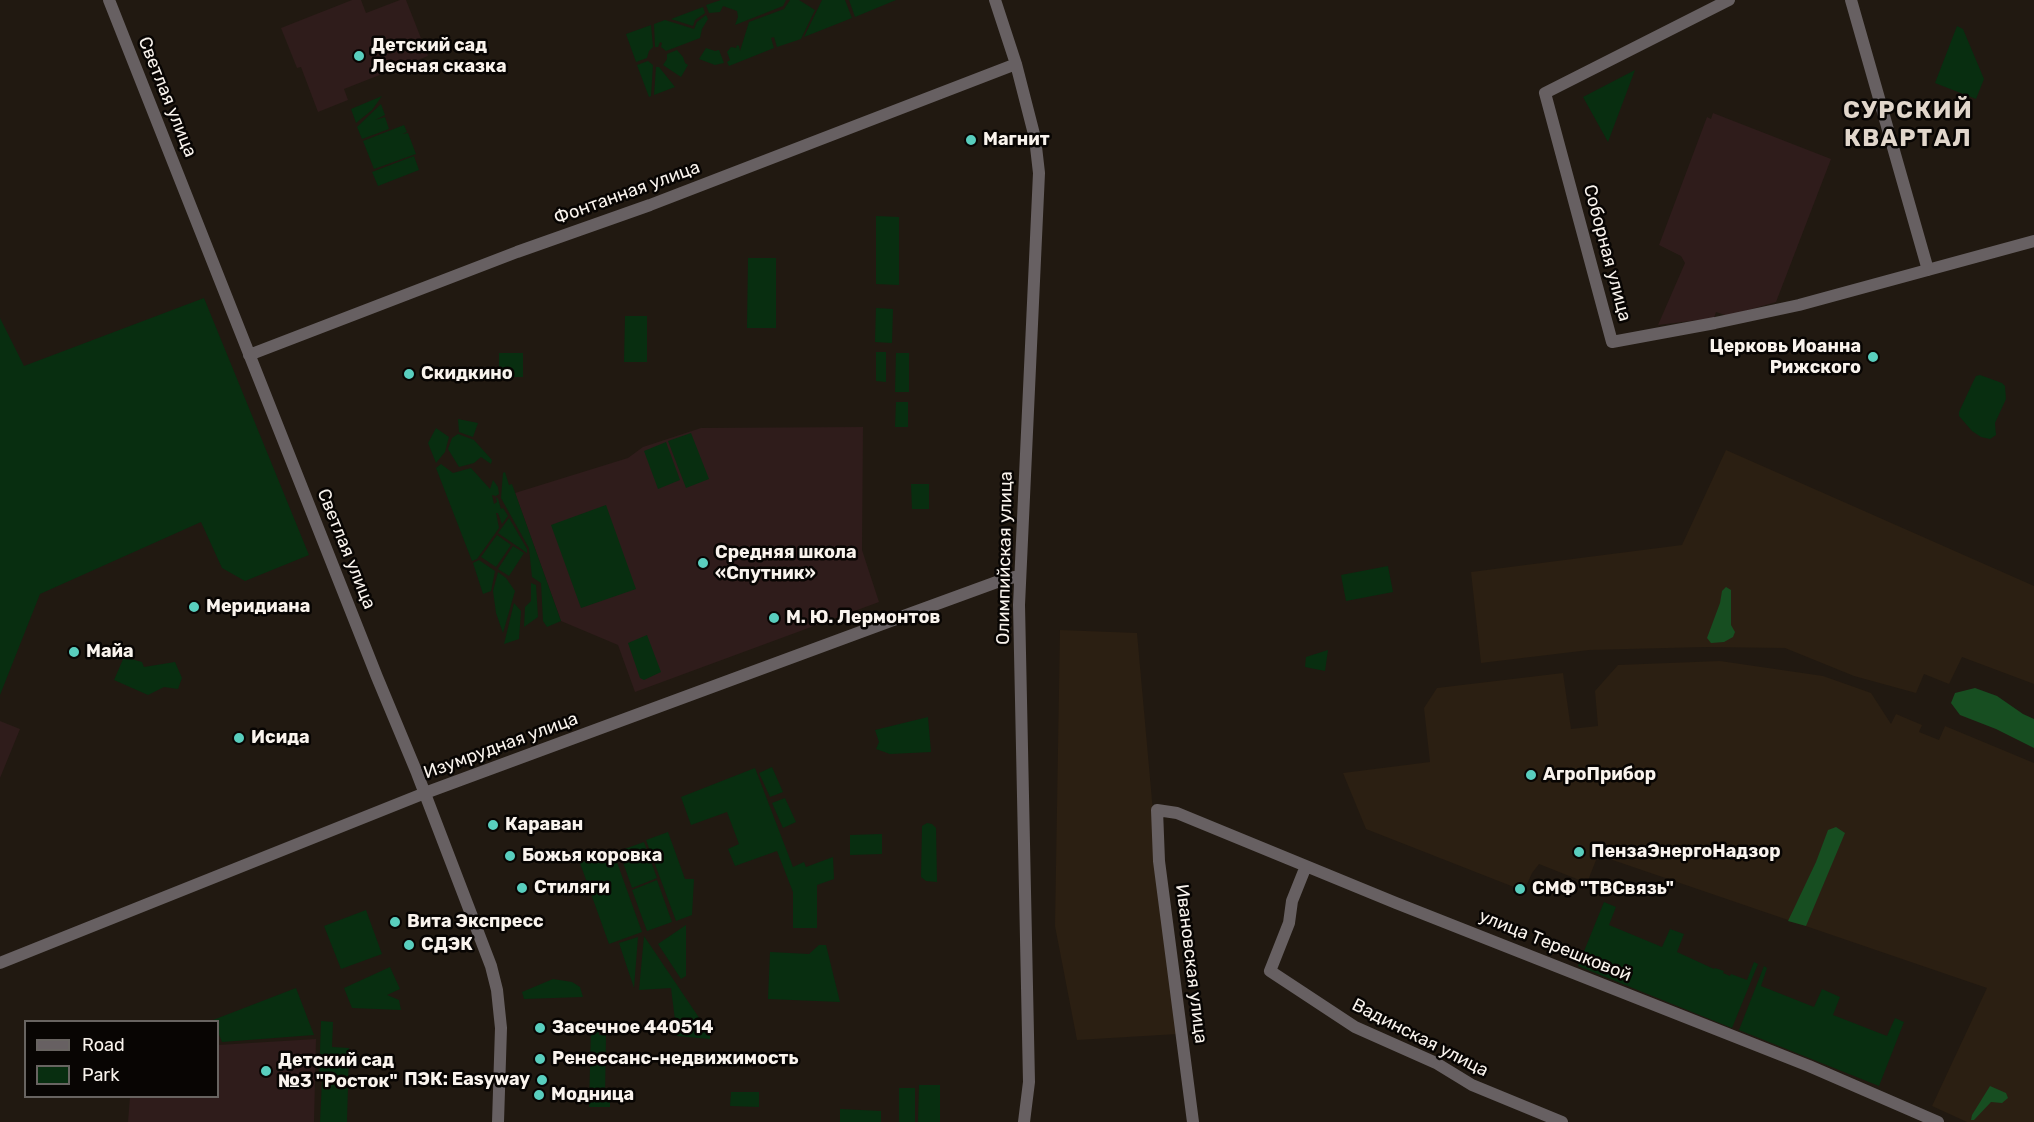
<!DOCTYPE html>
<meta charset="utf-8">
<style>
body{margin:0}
#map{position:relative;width:2034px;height:1122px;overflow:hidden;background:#211911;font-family:Rubik,sans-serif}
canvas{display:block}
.legend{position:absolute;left:24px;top:1020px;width:195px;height:78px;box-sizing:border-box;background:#080503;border:2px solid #686461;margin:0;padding:8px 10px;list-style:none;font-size:18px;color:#f9f3ed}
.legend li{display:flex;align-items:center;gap:12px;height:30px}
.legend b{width:30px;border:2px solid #686461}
</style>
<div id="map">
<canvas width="2034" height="1122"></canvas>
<ul class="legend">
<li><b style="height:8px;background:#676062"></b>Road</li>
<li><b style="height:16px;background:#082e10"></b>Park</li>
</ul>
</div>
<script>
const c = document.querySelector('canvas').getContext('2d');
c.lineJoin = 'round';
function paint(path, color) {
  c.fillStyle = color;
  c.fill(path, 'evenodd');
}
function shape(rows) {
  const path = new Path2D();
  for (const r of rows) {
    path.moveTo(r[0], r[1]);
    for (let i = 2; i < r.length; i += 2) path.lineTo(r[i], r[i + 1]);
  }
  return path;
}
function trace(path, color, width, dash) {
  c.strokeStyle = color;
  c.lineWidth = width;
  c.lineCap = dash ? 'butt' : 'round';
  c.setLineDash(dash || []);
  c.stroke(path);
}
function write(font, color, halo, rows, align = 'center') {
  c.font = font + ' Rubik,sans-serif';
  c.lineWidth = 5;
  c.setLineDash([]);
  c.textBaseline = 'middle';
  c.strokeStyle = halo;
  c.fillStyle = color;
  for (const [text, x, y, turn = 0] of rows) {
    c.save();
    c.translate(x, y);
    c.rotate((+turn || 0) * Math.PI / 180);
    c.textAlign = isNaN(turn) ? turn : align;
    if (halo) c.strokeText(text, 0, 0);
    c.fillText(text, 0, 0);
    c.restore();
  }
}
paint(shape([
 [1726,450,2034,586,2034,684,1962,657,1949,684,1924,674,1916,693,1854,676,1785,648,1705,647,1589,650,1481,663,1471,572,1682,545],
 [1060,630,1137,633,1156,845,1178,1034,1077,1040,1055,926],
 [1720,661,1823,676,1871,693,1891,724,1896,714,1922,725,1919,732,1939,740,1945,726,2034,763,2034,1122,1967,1122,1932,1106,1987,988,1598,855,1587,883,1539,864,1532,873,1524,891,1366,829,1343,773,1430,762,1424,708,1437,688,1563,673,1571,729,1598,726,1595,691,1618,665]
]), '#2b1f12');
paint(shape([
 [352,0,361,0,366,13,400,0,406,0,428,56,344,89,348,100,318,112,301,67,297,68,281,28],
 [1713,113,1831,159,1776,302,1728,316,1716,312,1714,318,1658,325,1685,263,1681,256,1659,245,1707,117,1711,119],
 [863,427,862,550,879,602,635,692,618,645,561,621,515,493,628,458,643,447,701,428],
 [0,721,20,729,0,778],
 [316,1039,314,1122,128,1122,130,1097,218,1096,218,1045]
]), '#2f1c1b');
paint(shape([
 [721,0,786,0,783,6,735,25,738,17,737,11,723,6,720,12,709,13,706,5],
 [790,0,799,0,815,10,801,39,777,47,774,37,771,38,774,48,729,66,727,62,730,60,727,52,731,47,736,48,737,45,739,46,740,51,749,22,784,9],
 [822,0,845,0,852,18,804,37],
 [849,0,896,0,855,17],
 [703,7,705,13,695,20,693,26,671,19],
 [706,15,708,19,702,29,700,38,666,51,661,47,662,43,660,42,658,47,655,47,654,24,665,20,694,29,697,22],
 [651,25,653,47,649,51,647,58,636,62,626,34],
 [1957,26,1963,29,1984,79,1976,99,1935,83],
 [706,48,715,51,719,50,724,63,715,65,699,59],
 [677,50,683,57,685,63,688,65,681,77,663,65,667,59,667,54],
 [648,61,653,65,651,96,649,97,637,65],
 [656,67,659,67,675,87,654,95],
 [1635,70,1608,142,1583,97],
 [382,96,372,110,356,123,351,109],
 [381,104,385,115,375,120,385,117,389,129,362,139,357,127],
 [404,125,407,132,402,134,408,133,416,154,374,169,363,141],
 [414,156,419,170,378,186,372,172],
 [876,216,899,217,899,285,876,284],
 [748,258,776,258,776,328,747,328],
 [204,298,309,555,245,581,222,568,201,522,40,594,0,695,0,318,24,366],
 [876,308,893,309,892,343,875,342],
 [625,316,647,316,647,362,624,362],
 [876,352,886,352,886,382,876,381],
 [499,353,523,353,523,377,499,377],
 [896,353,909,353,909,392,895,392],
 [1980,375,2002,383,2005,386,2006,399,1995,423,1996,435,1990,439,1981,437,1972,431,1959,416,1959,412,1972,384,1976,376],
 [896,402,908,402,908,427,895,427],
 [458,419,478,423,473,437,459,432],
 [436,428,449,437,445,452,436,463,428,443],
 [691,433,709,479,686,488,668,441],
 [458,434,474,440,492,460,491,464,481,457,474,463,459,467,448,449,452,438],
 [666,442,680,480,658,489,644,451],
 [441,464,453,473,471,468,490,489,493,480,498,487,499,494,496,496,492,495,494,504,497,502,496,497,498,499,501,509,503,508,508,516,502,524,498,513,496,513,499,528,477,559,472,561,436,468],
 [505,472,509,485,512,484,561,621,547,627,543,621,541,583,532,577,529,548,501,498,503,473],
 [911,484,929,484,929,509,912,509],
 [606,505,636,589,581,608,551,525],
 [509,518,527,549,527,553,498,533],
 [497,535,511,545,496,567,481,557],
 [513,546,524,553,509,576,498,569],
 [479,560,495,571,491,591,483,594,473,563],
 [1388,566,1393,592,1346,601,1341,575],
 [498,572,506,578,515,591,503,633,496,613,493,591],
 [531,583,536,585,538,617,524,627,525,607,531,601],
 [514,603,521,611,519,639,504,644],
 [647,635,661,672,644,680,640,678,628,643],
 [1328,650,1325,671,1305,667,1306,657],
 [124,657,142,662,144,667,175,662,182,678,178,689,164,687,148,695,114,680],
 [928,717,931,752,890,754,876,749,879,742,875,730],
 [772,767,783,792,770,797,759,773],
 [755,768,793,867,804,862,806,867,833,857,834,879,817,885,817,928,793,928,793,892,777,851,735,866,728,849,739,844,727,812,691,825,681,797],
 [785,798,796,822,783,828,772,803],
 [927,823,932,824,936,828,937,882,926,881,921,877,922,826],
 [668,832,685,879,694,879,692,915,676,921,646,840],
 [882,834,882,854,850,855,850,835],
 [644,842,657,878,632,888,619,851],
 [613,851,642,932,609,944,580,863],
 [657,880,672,922,647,931,632,890],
 [1604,902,1616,907,1609,925,1662,947,1670,929,1684,934,1677,952,1714,969,1715,968,1724,971,1723,973,1730,976,1731,974,1747,980,1754,962,1758,964,1732,1028,1578,966],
 [366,910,382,954,341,969,324,926],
 [686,925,686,976,681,979,658,944],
 [644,936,710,1034,710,1039,677,1036,671,988,639,990],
 [638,937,634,988,619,943],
 [819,945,826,945,840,1002,768,999,770,952,809,954],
 [1764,966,1767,968,1761,986,1814,1007,1822,989,1840,997,1833,1015,1887,1036,1895,1018,1904,1022,1879,1086,1739,1030],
 [390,967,400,989,387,995,399,1000,401,1010,352,1008,344,988],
 [553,979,572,982,580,987,583,997,524,999,522,992],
 [296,988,314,1035,222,1042,218,1032,218,1022,213,1021,213,1020],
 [321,1021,333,1022,332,1047,349,1048,347,1122,320,1122,322,1080,319,1080],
 [591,1029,599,1029,599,1035,606,1035,605,1097,610,1097,610,1107,589,1107],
 [919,1085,940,1085,940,1122,918,1122],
 [899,1088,915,1088,915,1122,899,1122],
 [731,1092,759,1092,759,1107,730,1106],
 [840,1109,881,1111,881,1122,840,1122]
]), '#082e10');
paint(shape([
 [1726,587,1731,590,1731,625,1735,632,1733,637,1724,642,1711,643,1707,638,1720,603,1722,591],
 [1975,688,1997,696,2023,714,2034,719,2034,748,1996,729,1960,715,1951,703,1955,693],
 [1836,827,1845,833,1806,926,1788,921,1816,862,1828,830],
 [1990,1086,2006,1093,2008,1098,2002,1103,1991,1102,1974,1120,1971,1120,1972,1115]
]), '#174e21');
trace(shape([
 [109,0,377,677,417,773,491,966,497,990,501,1028,498,1122],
 [995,0,1016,64,1035,138,1039,173,1019,605,1029,1082,1024,1122],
 [1729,0,1545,93,1612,342,1715,323,1799,305,2034,241],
 [1851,0,1928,270],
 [249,355,517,252,650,205,1016,64],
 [1306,866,1292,901,1289,923,1270,971,1355,1027,1436,1063,1472,1085,1562,1122],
 [0,963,425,793,912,613,1005,579,1020,576],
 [1193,1122,1159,861,1157,810,1177,813,1396,903,1809,1066,1938,1122]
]), '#676062', 12);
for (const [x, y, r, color] of [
 [359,56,6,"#59cebe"],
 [971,140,6,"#59cebe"],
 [1873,357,6,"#59cebe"],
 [409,374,6,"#59cebe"],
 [703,563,6,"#59cebe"],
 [194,607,6,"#59cebe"],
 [774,618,6,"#59cebe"],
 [74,652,6,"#59cebe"],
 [239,738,6,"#59cebe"],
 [1531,775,6,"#59cebe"],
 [493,825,6,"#59cebe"],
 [1579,852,6,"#59cebe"],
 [510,856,6,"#59cebe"],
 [522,888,6,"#59cebe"],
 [1520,889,6,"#59cebe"],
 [395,922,6,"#59cebe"],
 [409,945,6,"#59cebe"],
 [540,1028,6,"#59cebe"],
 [540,1059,6,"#59cebe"],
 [266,1071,6,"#59cebe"],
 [542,1080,6,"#59cebe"],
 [539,1095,6,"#59cebe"]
]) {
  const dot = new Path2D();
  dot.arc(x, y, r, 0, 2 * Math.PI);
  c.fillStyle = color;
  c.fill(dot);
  trace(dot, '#080503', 2);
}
write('bold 18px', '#f9f3ed', '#080503', [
 ["Детский сад",371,46],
 ["Лесная сказка",371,67],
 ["Магнит",983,140],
 ["Церковь Иоанна",1861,347,"right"],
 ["Рижского",1861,368,"right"],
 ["Скидкино",421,374],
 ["Средняя школа",715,553],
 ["«Спутник»",715,574],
 ["Меридиана",206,607],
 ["М. Ю. Лермонтов",786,618],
 ["Майа",86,652],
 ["Исида",251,738],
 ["АгроПрибор",1543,775],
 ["Караван",505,825],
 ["ПензаЭнергоНадзор",1591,852],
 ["Божья коровка",522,856],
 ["Стиляги",534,888],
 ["СМФ \"ТВСвязь\"",1532,889],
 ["Вита Экспресс",407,922],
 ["СДЭК",421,945],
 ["Засечное 440514",552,1028],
 ["Ренессанс-недвижимость",552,1059],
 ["Детский сад",278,1061],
 ["№3 \"Росток\"",278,1082],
 ["ПЭК: Easyway",530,1080,"right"],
 ["Модница",551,1095]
], 'left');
write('18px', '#f9f3ed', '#080503', [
 ["Светлая улица",167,97,68],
 ["Фонтанная улица",627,193,-20],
 ["Соборная улица",1607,253,75],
 ["Светлая улица",346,549,68],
 ["Олимпийская улица",1005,558,-89],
 ["Изумрудная улица",501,746,-20],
 ["улица Терешковой",1555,946,22],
 ["Ивановская улица",1191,964,83],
 ["Вадинская улица",1420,1038,27]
]);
c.letterSpacing = '1.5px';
write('bold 24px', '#e1d6cb', '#080503', [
 ["СУРСКИЙ",1908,111],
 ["КВАРТАЛ",1908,139]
]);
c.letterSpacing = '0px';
</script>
